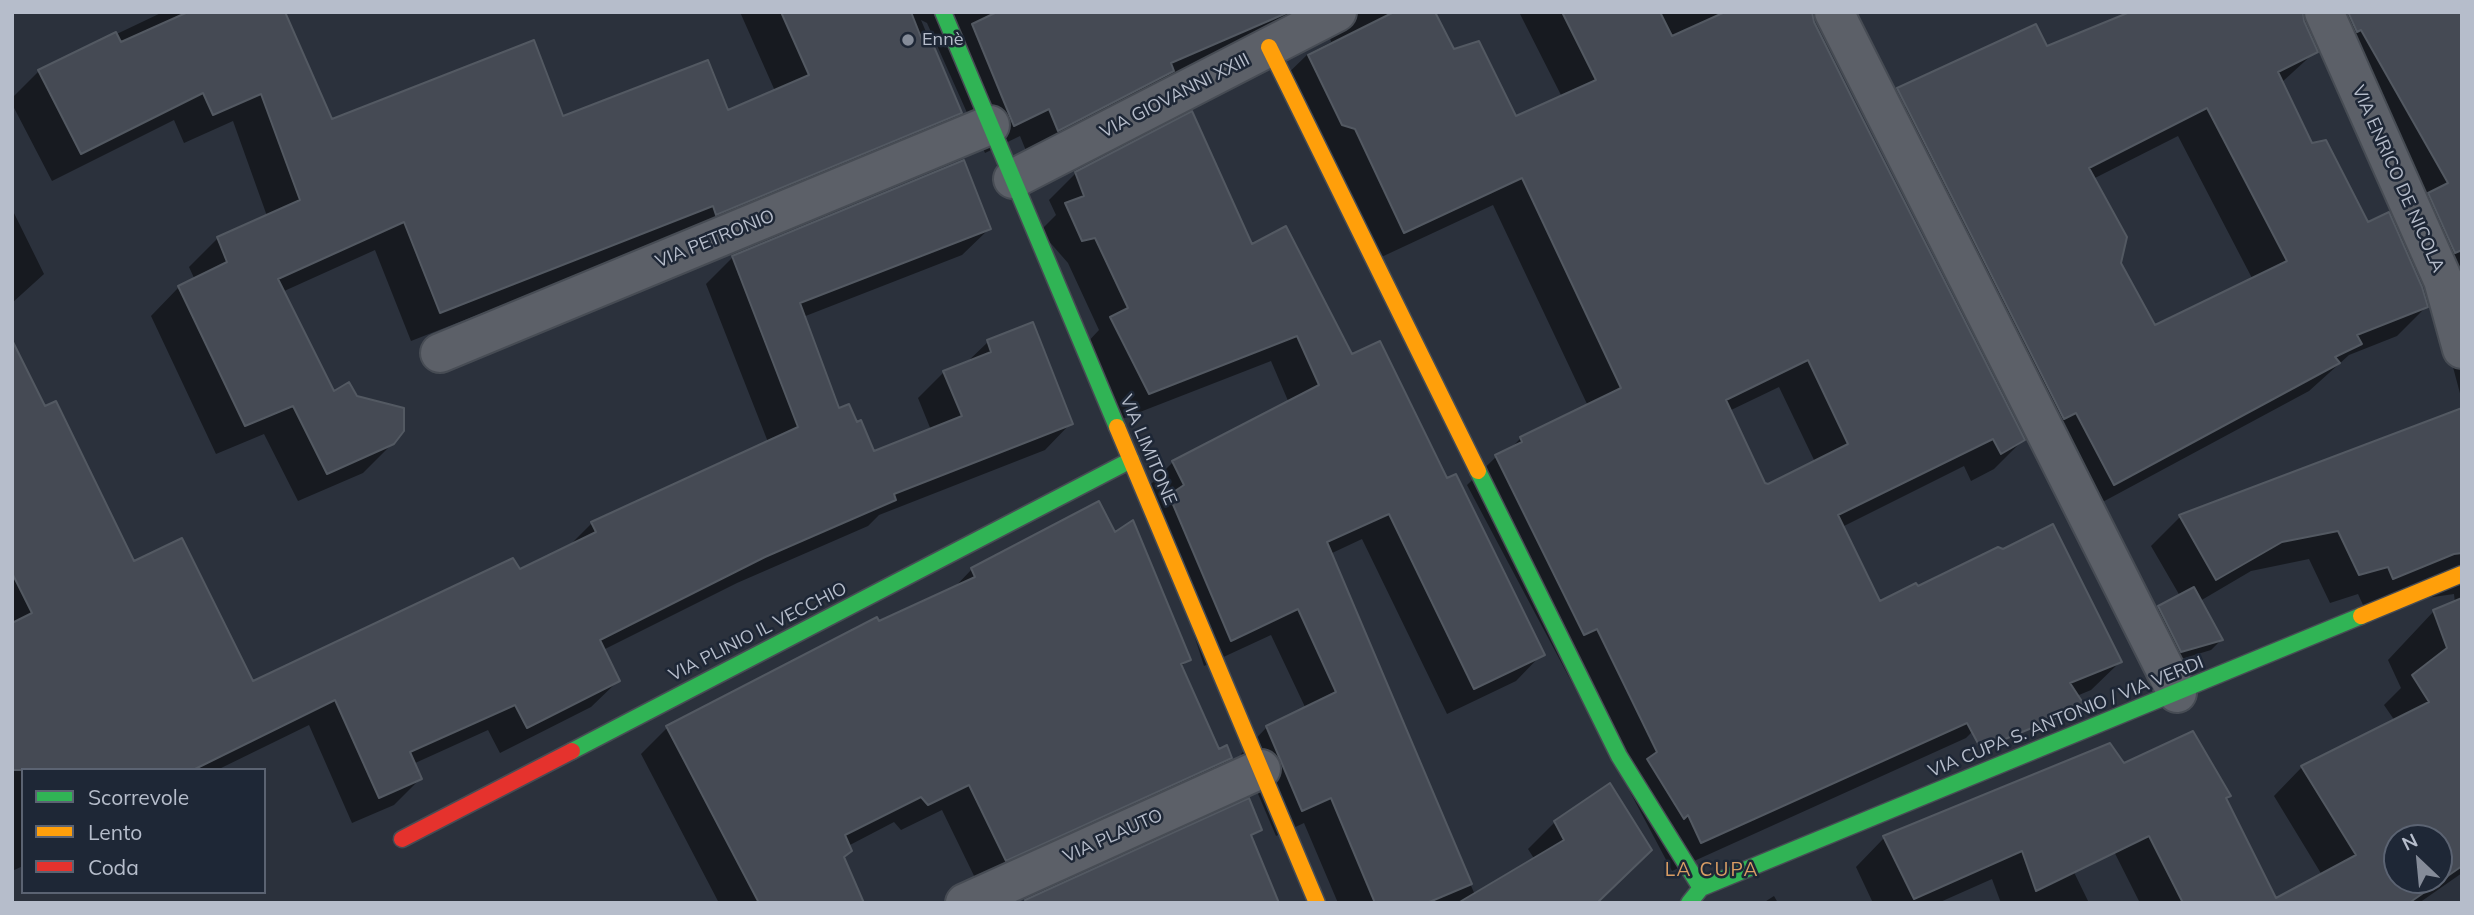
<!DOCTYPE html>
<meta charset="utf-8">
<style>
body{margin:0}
#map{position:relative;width:2474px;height:915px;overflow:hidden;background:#2b313c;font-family:Mulish,sans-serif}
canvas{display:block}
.frame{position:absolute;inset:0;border:14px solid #b6bdcb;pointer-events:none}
.legend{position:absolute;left:21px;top:768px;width:245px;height:126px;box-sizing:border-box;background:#1e2736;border:2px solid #5b6372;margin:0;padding:9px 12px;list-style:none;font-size:21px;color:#b6bdcb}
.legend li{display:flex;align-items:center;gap:14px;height:35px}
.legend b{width:35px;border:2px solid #5b6372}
.north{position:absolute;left:2383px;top:824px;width:70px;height:70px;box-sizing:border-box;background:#1e2736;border:2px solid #5b6372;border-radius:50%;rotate:334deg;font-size:19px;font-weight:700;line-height:28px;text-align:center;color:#b6bdcb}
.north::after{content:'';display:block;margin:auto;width:24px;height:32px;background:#858c99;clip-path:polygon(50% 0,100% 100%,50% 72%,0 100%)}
</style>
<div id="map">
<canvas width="2474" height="915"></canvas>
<div class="frame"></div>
<ul class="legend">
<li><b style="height:9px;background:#30b455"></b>Scorrevole</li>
<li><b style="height:9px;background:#ff9f0a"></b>Lento</li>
<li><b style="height:9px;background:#e5322d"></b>Coda</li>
</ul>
<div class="north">N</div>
</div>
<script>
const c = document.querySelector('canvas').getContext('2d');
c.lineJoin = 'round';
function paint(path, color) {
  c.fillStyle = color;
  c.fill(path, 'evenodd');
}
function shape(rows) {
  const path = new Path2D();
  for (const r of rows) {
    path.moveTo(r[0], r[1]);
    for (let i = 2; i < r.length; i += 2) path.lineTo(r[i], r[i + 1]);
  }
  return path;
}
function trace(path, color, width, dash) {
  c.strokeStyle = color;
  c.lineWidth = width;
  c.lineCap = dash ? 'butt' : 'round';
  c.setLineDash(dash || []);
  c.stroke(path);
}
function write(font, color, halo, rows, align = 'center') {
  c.font = font + ' Mulish,sans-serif';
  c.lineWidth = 5;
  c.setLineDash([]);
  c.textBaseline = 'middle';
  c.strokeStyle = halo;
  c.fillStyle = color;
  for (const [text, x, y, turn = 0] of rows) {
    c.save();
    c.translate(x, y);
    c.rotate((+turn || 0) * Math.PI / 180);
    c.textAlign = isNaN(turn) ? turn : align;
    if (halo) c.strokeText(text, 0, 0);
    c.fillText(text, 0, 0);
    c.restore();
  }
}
paint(shape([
 [163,12,283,12,331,121,562,119,727,112,775,91,740,12,1433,12,1453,51,1516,118,1562,97,1519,12,1810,12,1830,56,2023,440,1994,469,1971,481,1964,466,1842,527,1880,603,1917,588,2120,662,2091,690,2043,710,1995,709,1966,738,1672,871,1467,485,1496,457,1509,450,1521,438,1588,406,1493,205,1375,260,1279,82,1308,54,1331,42,1328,30,1029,158,1020,136,985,153,927,23,921,20,960,113,931,141,684,234,411,341,375,250,282,292,333,394,356,398,393,443,363,473,298,501,264,434,216,454,151,316,179,287,195,280,189,267,218,238,267,216,233,121,184,143,174,120,52,181,12,104,12,98,39,71],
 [1779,387,1815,462,1768,485,1764,484,1729,411],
 [2143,12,2462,12,2462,401,2436,303,2315,32,2307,23,2302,20,2316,51,2281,83,2312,145,2426,307,2397,336,2349,355,2309,391,2084,512,1877,135,1906,106],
 [2178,136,2253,280,2154,327,2119,264,2093,179],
 [1076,173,1251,246,1352,357,1446,481,1542,654,1516,681,1447,714,1362,539,1330,554,1475,895,1535,860,1528,849,1555,822,1610,786,1595,903,1338,903,1304,823,1276,836,1241,754,1267,727,1306,709,1271,635,1204,666,1147,488,1173,462,1289,403,1271,361,1122,419,1085,345,1099,330,1068,263,1040,231,1056,215,1049,200],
 [12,209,44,274,12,303],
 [989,229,962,255,803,317,838,410,873,453,931,430,918,398,944,372,965,364,988,342,1071,423,1045,450,879,515,868,526,737,583,603,650,618,681,591,707,500,753,488,730,413,764,420,779,394,805,352,823,309,725,217,770,23,770,23,866,12,871,12,344,44,409,133,563,252,683,519,571,568,547,592,523,768,442,706,284,733,257],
 [2462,410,2462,873,2419,903,2140,903,2087,798,2229,796,2225,800,2276,900,2322,875,2274,796,2302,767,2395,721,2384,705,2401,688,2388,660,2434,611,2455,603,2454,594,2364,607,2358,594,2330,603,2309,559,2251,571,2200,601,2221,640,2211,650,2171,662,2148,617,2159,607,2180,596,2151,546,2180,517],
 [2397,838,2439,838,2439,880,2397,880],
 [1114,535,1189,659,1180,668,1218,752,1230,758,1204,784,979,886,942,810,901,830,894,822,848,846,850,851,843,858,862,903,719,903,641,754,667,728,878,623,953,589,972,569],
 [2028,778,2089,903,2001,903,1992,879,1938,903,1873,903,1856,867,1884,838],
 [1774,896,1778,903,1763,903]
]), '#0007');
const building = shape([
 [188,12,285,12,332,119,534,40,563,116,708,60,728,110,809,75,781,12,911,12,924,45,932,42,962,113,716,215,713,206,440,313,404,222,278,279,334,391,349,382,357,396,404,408,404,431,394,444,327,474,293,406,245,426,178,286,227,262,217,237,300,200,261,94,213,115,203,93,81,154,38,70,116,32,121,42,188,12],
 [997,12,1289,12,1171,63,1174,71,1058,131,1049,109,1014,126,972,24,997,12],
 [1394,12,1435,12,1454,49,1479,41,1516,116,1596,80,1562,12,1660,12,1672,36,1725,12,1812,12,1814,22,1856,106,2025,440,2001,454,1993,439,1838,515,1880,601,1916,583,1918,586,1998,547,2003,549,2053,524,2122,662,2070,683,2085,706,1981,749,1967,723,1701,843,1688,815,1684,819,1647,759,1657,752,1597,629,1584,635,1495,455,1522,442,1520,437,1621,388,1522,178,1404,233,1355,129,1342,125,1308,55,1394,12],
 [1808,360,1848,444,1768,484,1765,483,1726,400,1808,360],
 [2130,12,2303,12,2304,21,2318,52,2278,72,2312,143,2326,140,2368,222,2389,212,2422,287,2428,307,2357,335,2362,344,2335,357,2340,363,2114,485,2076,413,2064,419,1897,88,2036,24,2047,46,2130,12],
 [2207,108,2287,261,2155,325,2121,263,2127,237,2089,168,2207,108],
 [2348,12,2462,12,2462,250,2455,253,2428,193,2448,183,2361,30,2357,32,2348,12],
 [1192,111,1252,244,1286,226,1352,354,1380,341,1447,478,1456,474,1545,655,1474,689,1389,514,1327,542,1472,884,1427,903,1375,903,1331,798,1302,811,1266,726,1336,692,1298,609,1231,641,1169,495,1184,485,1172,461,1319,385,1297,336,1149,394,1110,317,1128,308,1095,238,1082,241,1065,203,1084,196,1075,172,1192,111],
 [964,160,991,229,800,303,839,408,849,404,857,422,861,420,874,451,962,416,943,371,991,352,987,340,1033,322,1073,424,894,494,896,500,765,557,600,640,620,681,527,728,515,705,410,752,422,779,379,798,335,700,193,770,12,770,12,623,32,613,12,573,12,340,45,406,56,401,134,561,182,538,253,681,513,558,520,569,596,532,591,522,798,427,732,256,964,160],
 [2462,408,2462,553,2454,554,2393,579,2388,567,2359,575,2338,531,2282,542,2216,580,2179,515,2462,408],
 [1099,501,1115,532,1133,520,1191,660,1181,664,1219,749,1227,745,1232,758,1006,861,969,785,928,805,921,797,845,835,852,851,844,857,864,903,759,903,666,726,877,617,879,621,975,577,971,568,1099,501],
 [2194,587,2223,640,2181,652,2158,606,2194,587],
 [2462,598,2462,866,2409,903,2183,903,2149,836,2036,891,2022,851,1914,899,1883,836,2110,743,2124,763,2193,731,2231,796,2226,798,2276,898,2356,855,2301,766,2429,702,2412,675,2447,648,2433,610,2462,598],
 [2397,838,2439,838,2439,880,2397,880,2397,838],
 [1610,783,1652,850,1597,903,1458,903,1564,840,1554,821,1610,783],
 [1249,798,1262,830,1251,835,1279,903,1026,903,1025,900,1249,798]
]);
paint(building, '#454a54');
trace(building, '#535962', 2);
const street = shape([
 [1834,12,2177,693],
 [2324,12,2443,280,2462,349],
 [1013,179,1337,12],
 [440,353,990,125],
 [965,903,1261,769]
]);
const fast = shape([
 [943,12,1117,427],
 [1478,471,1619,756,1701,888],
 [572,751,1131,460],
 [1689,903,1701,888,2361,616]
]);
const slow = shape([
 [1269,47,1478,471],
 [1117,427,1317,903],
 [2361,616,2462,574]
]);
const jam = shape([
 [402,839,572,751]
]);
trace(street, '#474c54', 42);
trace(fast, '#474c54', 19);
trace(slow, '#474c54', 19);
trace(jam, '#474c54', 19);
trace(street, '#5c6068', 38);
trace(fast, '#30b455', 16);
trace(slow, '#ff9f0a', 16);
trace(jam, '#e5322d', 16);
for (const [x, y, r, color] of [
 [908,40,7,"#858c99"]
]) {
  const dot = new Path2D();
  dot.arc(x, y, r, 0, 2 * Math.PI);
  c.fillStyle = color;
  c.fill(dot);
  trace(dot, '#1e2736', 2.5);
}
write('18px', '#b6bdcb', '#1e2736', [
 ["Ennè",922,40]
], 'left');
write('18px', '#b6bdcb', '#1e2736', [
 ["VIA GIOVANNI XXIII",1175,96,-27],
 ["VIA ENRICO DE NICOLA",2398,179,66],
 ["VIA PETRONIO",715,239,-22],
 ["VIA LIMITONE",1148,450,67],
 ["VIA PLINIO IL VECCHIO",758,632,-27],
 ["VIA CUPA S. ANTONIO / VIA VERDI",2066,717,-22],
 ["VIA PLAUTO",1113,836,-24]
]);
c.letterSpacing = '2px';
write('19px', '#d99d64', '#1e2736', [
 ["LA CUPA",1712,870]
]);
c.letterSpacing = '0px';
</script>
